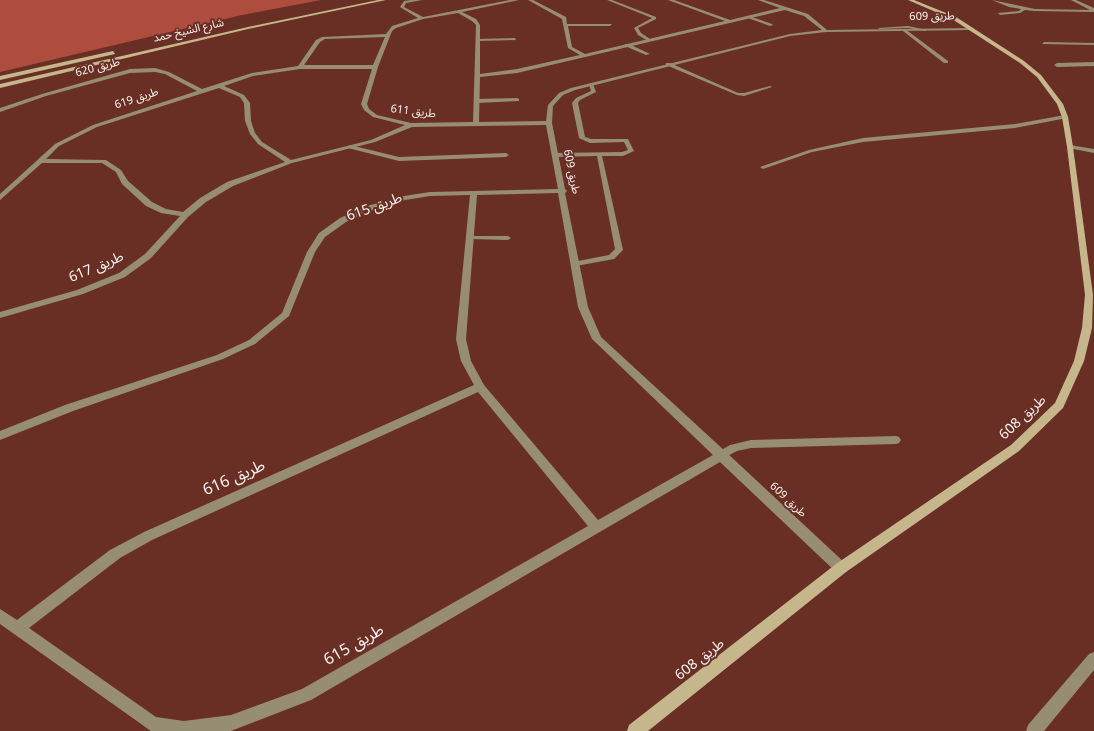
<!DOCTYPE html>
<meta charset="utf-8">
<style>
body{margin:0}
canvas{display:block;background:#6a2f24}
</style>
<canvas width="1094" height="731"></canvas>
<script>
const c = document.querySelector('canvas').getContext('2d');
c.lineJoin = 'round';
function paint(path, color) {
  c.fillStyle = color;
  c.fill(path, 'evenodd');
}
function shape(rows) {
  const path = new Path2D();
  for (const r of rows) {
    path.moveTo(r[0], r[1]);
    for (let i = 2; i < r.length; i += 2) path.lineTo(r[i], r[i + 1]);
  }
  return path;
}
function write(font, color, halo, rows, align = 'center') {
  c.font = font + ' Georgia,"Noto Sans Arabic",serif';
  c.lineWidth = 4;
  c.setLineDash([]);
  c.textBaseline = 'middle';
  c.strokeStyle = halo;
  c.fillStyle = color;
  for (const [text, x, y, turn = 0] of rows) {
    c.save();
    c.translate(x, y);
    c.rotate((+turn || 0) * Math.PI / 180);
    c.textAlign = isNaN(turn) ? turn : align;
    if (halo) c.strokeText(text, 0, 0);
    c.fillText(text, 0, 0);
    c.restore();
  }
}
paint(shape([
 [0,0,321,0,242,15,0,72]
]), '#ae4d3d');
paint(shape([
 [607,0,612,0,656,17,656,19,638,28,641,33,650,39,650,41,648,41,638,35,634,28,652,18,607,0],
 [749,16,772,24,773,25,770,26,748,18,749,16],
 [908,26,927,30,925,31,908,28,880,29,878,28,908,26],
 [903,29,905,29,948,61,948,63,944,63,903,31,903,29],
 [515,38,516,40,478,41,476,40,478,39,515,38],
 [1044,42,1094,43,1094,45,1042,44,1044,42],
 [625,44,629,44,650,54,646,55,625,46,625,44],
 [666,63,670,63,738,93,744,93,770,86,772,87,744,96,737,95,666,65,666,63],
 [591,83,593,84,596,92,580,100,578,103,585,137,591,139,628,139,634,151,623,156,602,156,623,250,614,259,576,266,572,264,573,262,609,255,615,249,597,156,555,157,552,155,555,153,622,152,628,150,624,142,590,143,579,138,572,103,576,98,591,91,589,84,591,83],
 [517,98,519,99,519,101,477,103,474,101,477,99,517,98],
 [1065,115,1068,117,1067,118,1015,128,863,142,812,152,763,169,760,167,809,150,863,138,1015,124,1065,115],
 [350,145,399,157,506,153,509,155,506,157,399,161,348,148,348,146,350,145],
 [472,236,508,236,511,238,508,240,470,239,470,237,472,236],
 [896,436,899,437,901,440,899,443,896,444,751,448,737,451,722,459,718,458,717,455,718,452,730,445,751,440,896,436]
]), '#968d73');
paint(shape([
 [411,0,422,0,406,3,404,7,423,17,510,0,519,0,462,12,476,19,480,25,480,74,517,69,580,55,568,48,562,19,528,0,533,0,566,17,567,24,612,24,610,26,568,26,572,47,585,54,725,21,668,0,674,0,730,20,780,8,758,0,764,0,808,14,827,30,974,28,972,30,826,32,790,36,575,90,563,95,553,106,552,123,565,189,567,191,565,193,588,307,601,337,726,452,846,564,848,568,846,572,841,574,836,572,720,462,311,700,231,731,151,731,0,624,0,609,17,620,110,550,144,532,474,385,461,361,456,339,470,195,430,196,405,200,373,210,346,222,325,237,315,252,289,316,255,344,223,359,73,411,0,440,0,431,65,405,217,355,249,340,282,313,307,252,319,233,340,218,367,206,404,196,430,192,558,189,546,125,412,127,375,142,292,163,233,186,206,202,188,217,151,258,125,277,83,294,0,318,0,312,77,290,119,273,145,254,180,216,161,213,146,206,122,184,116,172,102,163,42,163,0,200,0,194,55,144,93,125,197,91,165,74,155,72,130,73,46,96,0,112,0,108,42,94,130,69,155,68,169,72,202,89,252,73,298,66,316,40,322,37,386,34,392,26,418,18,400,7,404,1,411,0],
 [785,10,804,16,822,30,790,34,571,88,559,93,548,105,546,121,479,122,480,77,517,73,785,10],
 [458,13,472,21,476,25,473,122,411,123,377,115,369,109,367,104,378,67,392,31,396,28,423,19,458,13],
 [385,37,373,65,304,65,320,42,325,39,385,37],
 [300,69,372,69,361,104,364,110,373,117,405,125,371,140,291,160,262,142,255,133,251,121,250,103,244,95,224,86,253,76,300,69],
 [219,88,240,97,244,103,245,121,250,134,258,144,285,162,227,182,200,198,183,212,166,209,152,202,128,181,121,170,106,160,46,159,59,146,97,127,219,88],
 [558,193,578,307,592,339,713,455,598,520,484,385,471,361,466,339,477,195,558,193],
 [478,392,588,526,302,689,231,715,184,721,156,717,29,628,120,558,152,540,478,392],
 [992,0,1035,9,1090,10,1071,0,1076,0,1094,8,1094,12,1035,11,1025,10,1020,13,1000,15,998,13,1019,11,1021,9,1009,7,992,0],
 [1094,62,1094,66,1057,67,1054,65,1057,63,1094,62],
 [1070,145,1094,149,1094,153,1068,148,1067,147,1070,145],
 [1094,652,1094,670,1044,731,1026,731,1028,725,1089,654,1094,652]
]), '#968d73');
paint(shape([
 [378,0,386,0,248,29,0,88,0,84,248,27,378,0],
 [908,0,914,0,956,17,1024,61,1041,75,1063,104,1068,117,1073,147,1093,295,1092,328,1084,361,1063,408,1019,451,846,572,648,731,627,731,629,725,836,564,1011,445,1055,403,1074,361,1082,328,1085,295,1067,147,1062,117,1057,104,1037,77,1020,63,952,19,908,0],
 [113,51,115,54,0,80,0,76,113,51]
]), '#c5b68c');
write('11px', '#faf2f1', '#6a2f24', [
 ["طريق 609",932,18,-1],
 ["شارع الشيخ حمد",189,32,-13],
 ["طريق 620",98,69,-15],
 ["طريق 619",137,100,-18],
 ["طريق 611",413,113,7],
 ["طريق 609",570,172,78],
 ["طريق 609",787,501,43]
]);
write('14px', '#faf2f1', '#6a2f24', [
 ["طريق 615",375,209,-20],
 ["طريق 617",97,269,-23],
 ["طريق 608",1024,419,-43],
 ["طريق 608",701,661,-38]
]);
write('16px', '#faf2f1', '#6a2f24', [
 ["طريق 616",235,480,-24],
 ["طريق 615",355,647,-30]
]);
</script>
